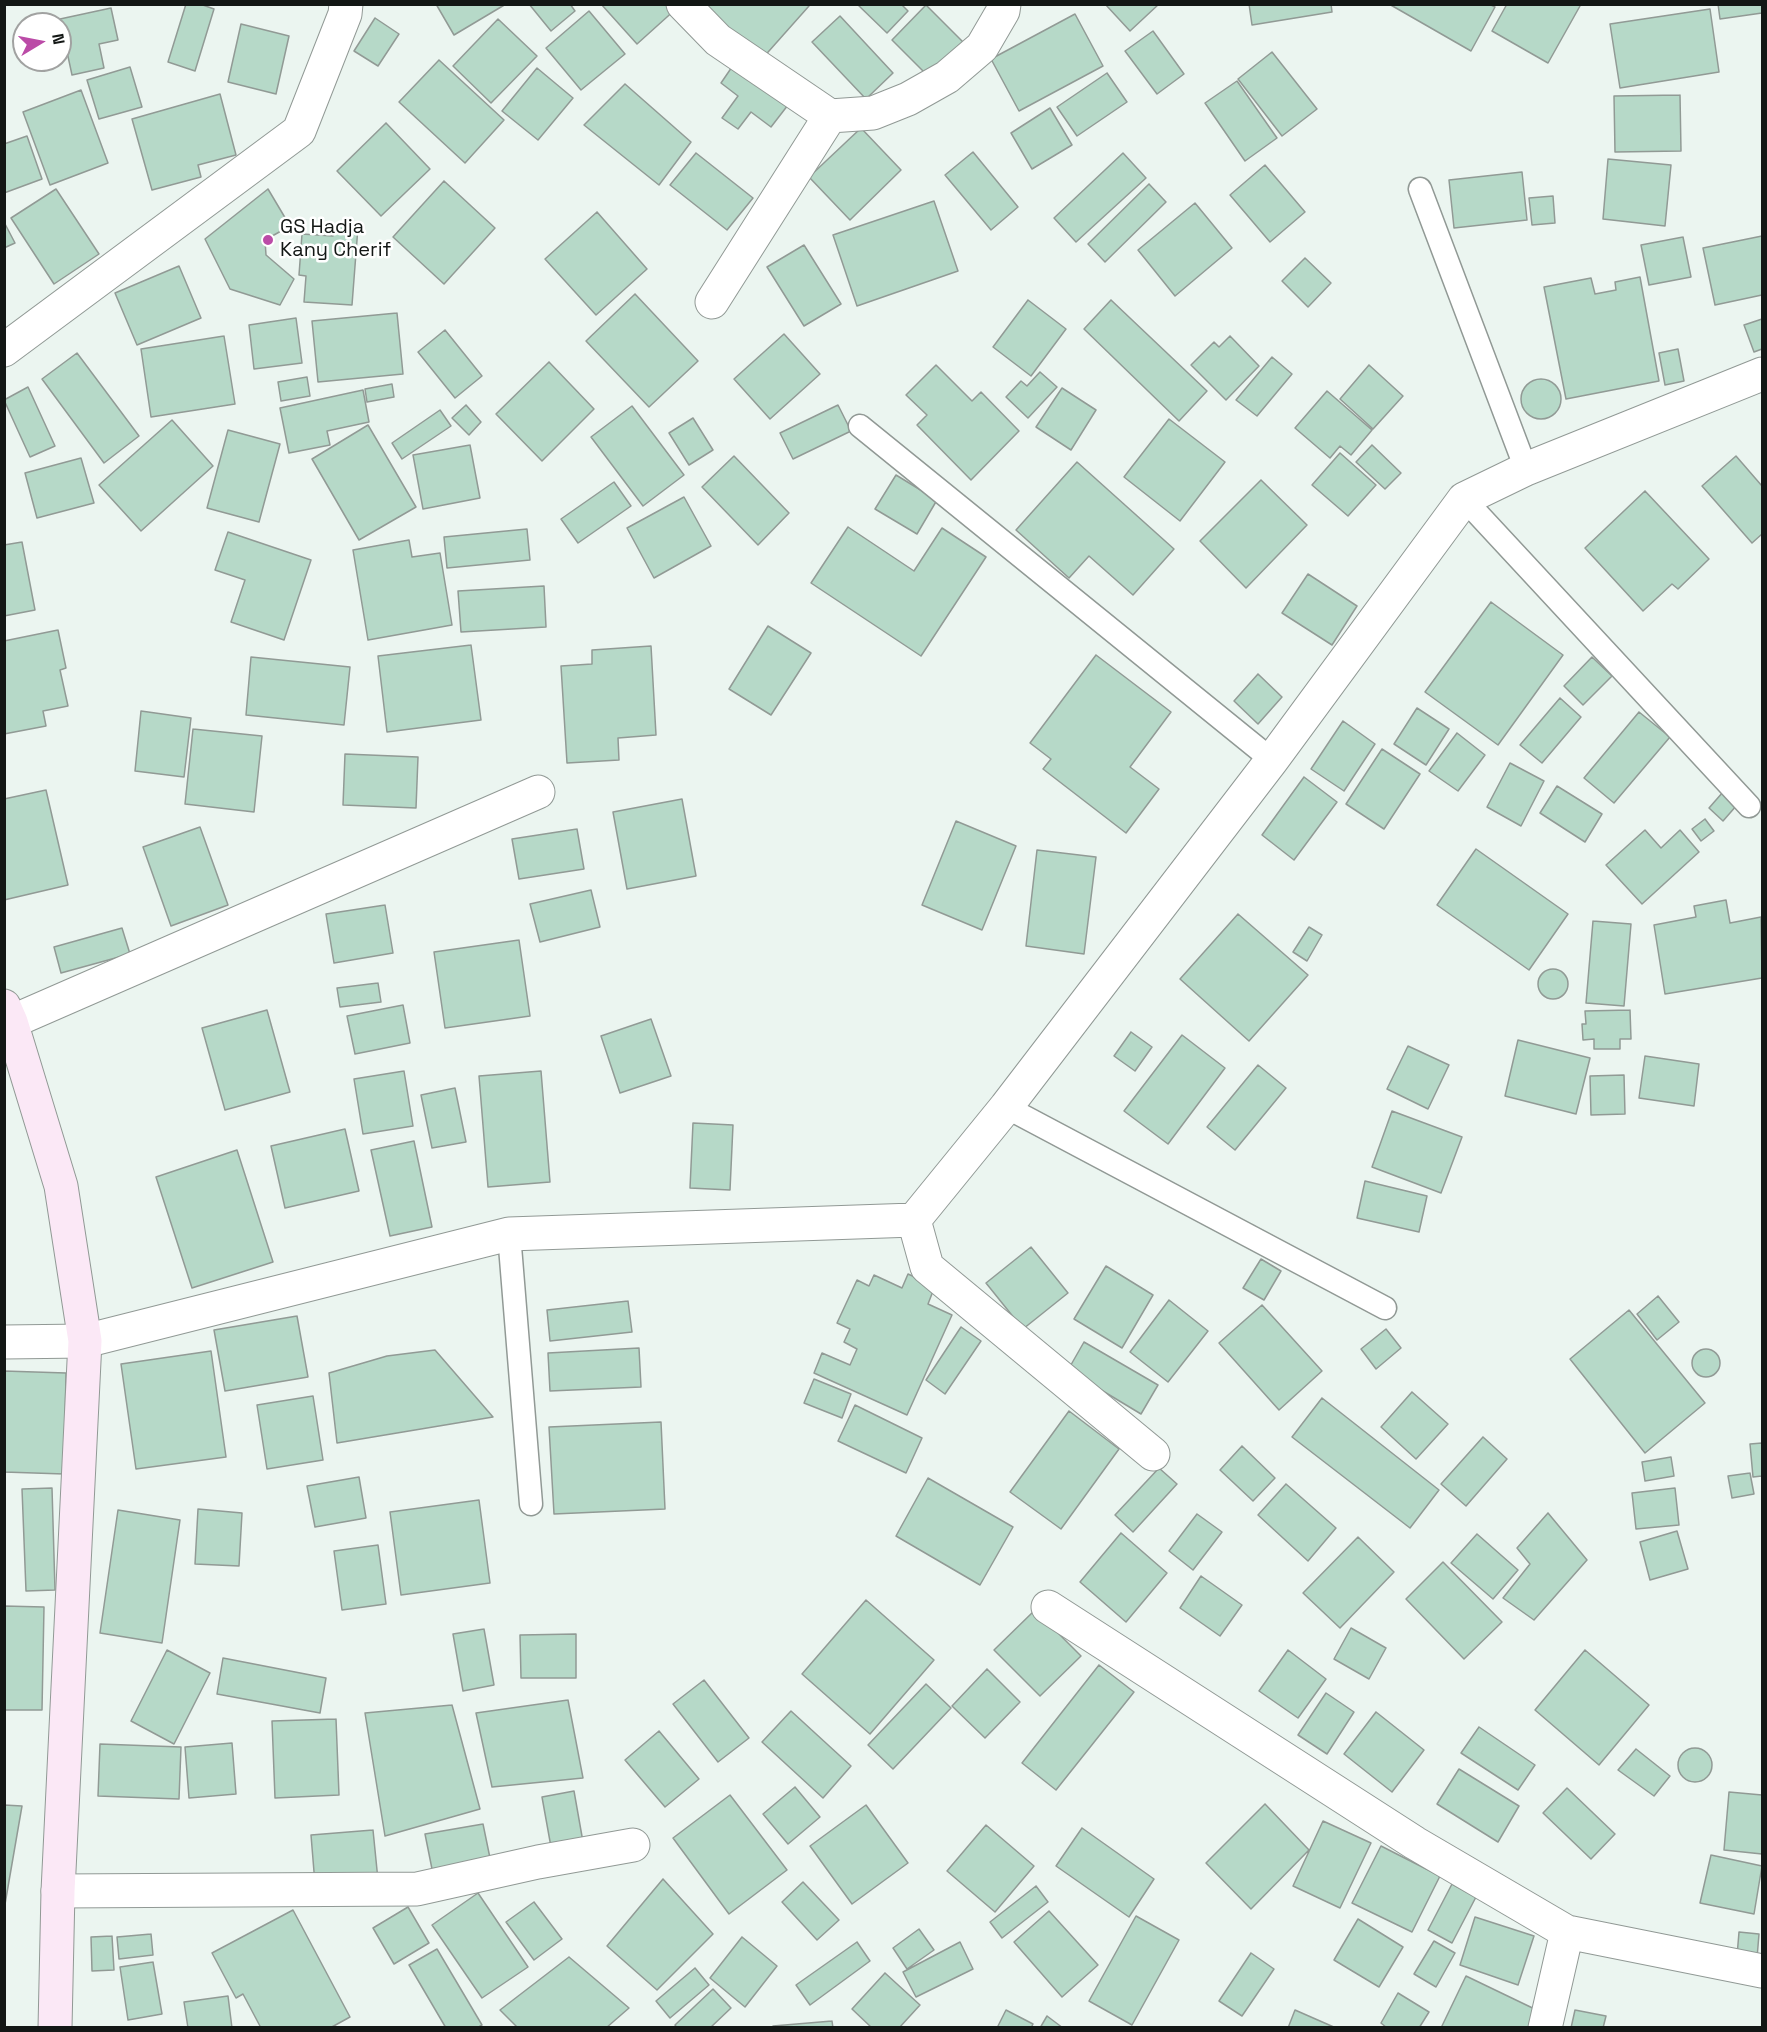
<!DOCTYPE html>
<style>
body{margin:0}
#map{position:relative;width:1767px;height:2032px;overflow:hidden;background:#ebf5f0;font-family:"Space Grotesk",sans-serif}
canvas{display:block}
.frame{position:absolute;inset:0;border:6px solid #131715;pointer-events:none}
.north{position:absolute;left:12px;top:12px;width:60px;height:60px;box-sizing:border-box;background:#fff;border:2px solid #a1a2a1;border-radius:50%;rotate:80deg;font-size:16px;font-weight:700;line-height:24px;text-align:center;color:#131715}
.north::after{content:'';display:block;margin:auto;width:21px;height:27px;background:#bb4ba7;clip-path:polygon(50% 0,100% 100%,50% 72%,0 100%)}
</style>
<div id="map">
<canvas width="1767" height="2032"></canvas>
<div class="frame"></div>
<div class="north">N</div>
</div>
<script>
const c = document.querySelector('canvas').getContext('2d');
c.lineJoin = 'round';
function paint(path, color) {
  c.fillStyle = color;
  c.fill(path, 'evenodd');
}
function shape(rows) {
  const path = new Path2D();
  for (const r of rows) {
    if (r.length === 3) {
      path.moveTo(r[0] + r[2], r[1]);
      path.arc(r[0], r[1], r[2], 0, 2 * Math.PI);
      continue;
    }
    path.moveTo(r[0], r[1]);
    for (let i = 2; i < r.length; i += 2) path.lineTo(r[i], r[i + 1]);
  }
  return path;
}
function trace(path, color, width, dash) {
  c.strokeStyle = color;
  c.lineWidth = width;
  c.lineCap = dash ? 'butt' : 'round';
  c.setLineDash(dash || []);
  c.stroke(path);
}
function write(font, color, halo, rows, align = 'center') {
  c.font = font + ' "Space Grotesk",sans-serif';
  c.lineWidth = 5;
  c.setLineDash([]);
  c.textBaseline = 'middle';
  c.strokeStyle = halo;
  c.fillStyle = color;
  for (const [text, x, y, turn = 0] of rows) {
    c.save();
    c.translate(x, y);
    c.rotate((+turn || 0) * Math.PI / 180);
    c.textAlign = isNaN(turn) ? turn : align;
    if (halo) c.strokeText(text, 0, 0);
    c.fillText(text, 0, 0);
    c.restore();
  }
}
const building = shape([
 [186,4,200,4,214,9,195,71,168,62,186,4],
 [436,4,506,4,454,35,436,4],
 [529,4,570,4,575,11,551,31,529,4],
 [601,4,673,4,677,8,637,44,601,4],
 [703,4,808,4,809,6,761,60,703,4],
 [857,4,901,4,908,11,887,33,857,4],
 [1105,4,1159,4,1130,31,1105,4],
 [1249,4,1331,4,1332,12,1252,25,1249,4],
 [1389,4,1489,4,1495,7,1471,51,1389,4],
 [1507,4,1577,4,1580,6,1548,63,1492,31,1507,4],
 [1718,4,1762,4,1762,13,1720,19,1718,4],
 [926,5,963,42,929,77,892,40,926,5],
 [111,8,118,40,99,44,104,68,72,75,60,19,111,8],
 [1710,9,1719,72,1620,88,1610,24,1710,9],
 [589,11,625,54,581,90,546,48,589,11],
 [1075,14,1103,66,1019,111,991,59,1075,14],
 [840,16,893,73,866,99,812,42,840,16],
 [375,18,399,34,378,66,354,51,375,18],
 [498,19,537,56,491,103,453,66,498,19],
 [241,24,289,36,276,94,228,82,241,24],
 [1153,31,1184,74,1157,94,1125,51,1153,31],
 [1272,52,1317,109,1282,136,1238,79,1272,52],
 [439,60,504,120,465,163,399,102,439,60],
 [734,64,788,105,771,127,751,112,738,129,722,118,738,96,721,83,734,64],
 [130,67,142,107,99,119,87,80,130,67],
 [537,68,573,98,538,140,502,111,537,68],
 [1107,73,1127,102,1077,136,1057,107,1107,73],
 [1237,81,1277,138,1245,161,1205,103,1237,81],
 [625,84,691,142,659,185,584,125,625,84],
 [81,90,108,163,50,185,23,112,81,90],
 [220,94,236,155,198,165,201,177,152,190,132,119,220,94],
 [1680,95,1681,151,1615,152,1614,96,1680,95],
 [1050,108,1072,145,1032,169,1011,133,1050,108],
 [386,123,430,169,381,216,337,171,386,123],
 [861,128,901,170,850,220,809,177,861,128],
 [27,136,42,179,4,193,4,144,27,136],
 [973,152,1018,207,991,230,945,175,973,152],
 [696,153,753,198,727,230,670,185,696,153],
 [1123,153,1146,178,1076,242,1054,218,1123,153],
 [1608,159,1671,165,1665,226,1603,219,1608,159],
 [1265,165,1305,212,1270,242,1230,195,1265,165],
 [1522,172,1527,220,1454,228,1449,180,1522,172],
 [444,181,495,228,444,284,393,237,444,181],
 [1149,184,1166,202,1105,262,1088,244,1149,184],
 [56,189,99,254,54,284,11,218,56,189],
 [268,189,290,226,265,240,266,255,294,279,280,305,230,289,205,239,268,189],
 [1553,196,1555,223,1532,225,1529,198,1553,196],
 [934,201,958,271,857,306,833,235,934,201],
 [1195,203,1232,248,1175,296,1138,250,1195,203],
 [597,212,647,269,596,315,545,259,597,212],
 [4,222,15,243,4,248,4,222],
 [334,225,358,227,352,305,304,302,306,276,299,275,302,234,333,236,334,225],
 [1762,236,1762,295,1715,305,1703,248,1762,236],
 [1683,237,1691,277,1649,285,1641,245,1683,237],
 [804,245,841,304,804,326,767,267,804,245],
 [1305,258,1331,283,1308,307,1282,281,1305,258],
 [179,266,201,318,137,345,115,293,179,266],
 [1640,277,1659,381,1566,399,1544,287,1591,278,1595,294,1616,290,1615,282,1640,277],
 [635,294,698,361,649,407,586,341,635,294],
 [1028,300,1066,329,1031,376,993,347,1028,300],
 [1111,300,1207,391,1179,421,1084,329,1111,300],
 [397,313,403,374,318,382,312,321,397,313],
 [296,318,302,363,254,369,249,325,296,318],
 [1762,319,1762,349,1754,352,1744,325,1762,319],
 [445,330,482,376,455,398,418,352,445,330],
 [784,334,820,374,770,419,734,379,784,334],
 [224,336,235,404,151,417,141,349,224,336],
 [1230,336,1259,366,1226,400,1191,365,1214,342,1219,347,1230,336],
 [1678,349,1684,381,1665,385,1659,353,1678,349],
 [77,353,139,436,104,463,42,379,77,353],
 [1272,357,1292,374,1257,416,1236,400,1272,357],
 [549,362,594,409,542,461,496,414,549,362],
 [936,365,972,401,981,392,1019,431,971,480,917,425,927,415,906,395,936,365],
 [1369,365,1403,396,1373,429,1340,399,1369,365],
 [1040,372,1057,387,1028,418,1006,397,1021,381,1027,386,1040,372],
 [307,377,310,396,281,401,278,382,307,377],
 [1541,399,20],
 [392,384,394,397,367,402,365,389,392,384],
 [28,387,55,446,30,457,4,400,28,387],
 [1062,388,1096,410,1071,450,1036,427,1062,388],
 [363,390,369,422,327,431,330,445,289,453,280,408,363,390],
 [1327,391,1372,430,1351,455,1340,446,1330,458,1295,428,1327,391],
 [466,405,481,422,469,435,452,418,466,405],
 [838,405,851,431,793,459,780,433,838,405],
 [632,406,684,475,643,506,591,437,632,406],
 [440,410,451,426,402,459,392,443,440,410],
 [693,418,713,450,689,465,669,433,693,418],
 [1169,419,1225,462,1180,521,1124,477,1169,419],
 [172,420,213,466,141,531,99,485,172,420],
 [368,425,416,507,359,540,312,459,368,425],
 [228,430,280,444,259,522,207,508,228,430],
 [470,445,480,498,423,509,413,455,470,445],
 [1372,445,1401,473,1385,489,1356,462,1372,445],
 [1340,453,1376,485,1348,516,1312,485,1340,453],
 [734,456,789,513,758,545,702,487,734,456],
 [1736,456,1762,486,1762,534,1752,543,1702,486,1736,456],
 [81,458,94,503,37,518,25,473,81,458],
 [1077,462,1174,549,1133,595,1089,556,1069,578,1016,530,1077,462],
 [896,475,937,500,917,534,875,509,896,475],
 [1261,480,1307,525,1246,588,1200,541,1261,480],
 [614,482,631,506,578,543,561,519,614,482],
 [1645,491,1709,559,1678,589,1672,584,1643,611,1585,548,1645,491],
 [684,497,711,546,654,578,627,528,684,497],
 [848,527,914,571,942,528,986,557,921,656,811,583,848,527],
 [527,529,530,560,447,568,444,537,527,529],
 [228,532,311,560,284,640,231,622,245,580,215,570,228,532],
 [409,540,412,557,440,553,452,625,368,640,353,550,409,540],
 [22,542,35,610,4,616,4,545,22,542],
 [1308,574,1357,606,1332,645,1282,613,1308,574],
 [544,586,546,627,461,632,458,591,544,586],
 [1491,602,1563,655,1498,745,1425,692,1491,602],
 [768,626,811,653,771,715,729,689,768,626],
 [58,630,66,668,60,670,68,706,43,711,46,726,4,734,4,641,58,630],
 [471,645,481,720,387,732,378,656,471,645],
 [651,646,656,735,618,738,619,760,567,763,561,666,592,664,592,650,651,646],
 [1096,655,1171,712,1130,767,1159,789,1126,833,1043,769,1051,759,1030,743,1096,655],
 [251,657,350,667,344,725,246,715,251,657],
 [1592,657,1612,676,1583,705,1564,686,1592,657],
 [1258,674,1282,697,1258,724,1234,701,1258,674],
 [1560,698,1581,717,1542,763,1520,745,1560,698],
 [1417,708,1449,729,1426,765,1394,744,1417,708],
 [141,711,191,718,184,777,135,771,141,711],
 [1639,712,1670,737,1614,803,1584,778,1639,712],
 [1343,721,1375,744,1344,791,1311,769,1343,721],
 [193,729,262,736,254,812,185,804,193,729],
 [1457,733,1485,755,1458,791,1429,771,1457,733],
 [1382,749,1420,774,1384,829,1346,804,1382,749],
 [345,754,418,757,416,808,343,805,345,754],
 [1510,763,1544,781,1521,826,1487,807,1510,763],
 [1304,777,1337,802,1294,860,1262,835,1304,777],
 [1557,786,1602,814,1585,842,1540,813,1557,786],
 [46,790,68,885,4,900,4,799,46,790],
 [1723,792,1737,805,1723,821,1709,808,1723,792],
 [682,799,696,876,627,889,613,812,682,799],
 [1705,819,1714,831,1701,841,1692,829,1705,819],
 [956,821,1016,846,982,930,922,905,956,821],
 [200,827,228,905,171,926,143,847,200,827],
 [577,829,584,869,519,879,512,839,577,829],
 [1645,830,1661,848,1680,830,1699,852,1642,904,1606,865,1645,830],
 [1476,849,1568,914,1529,970,1437,905,1476,849],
 [1037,850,1096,857,1084,954,1026,946,1037,850],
 [591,890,600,927,540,942,530,904,591,890],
 [1726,900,1730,923,1761,917,1762,978,1665,994,1654,925,1696,917,1694,906,1726,900],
 [385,905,393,953,334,963,326,914,385,905],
 [1238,914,1308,975,1249,1041,1180,979,1238,914],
 [1593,921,1631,924,1624,1006,1586,1003,1593,921],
 [1309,927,1322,935,1307,961,1293,952,1309,927],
 [122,928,130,954,61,973,54,947,122,928],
 [519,940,530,1016,445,1028,434,952,519,940],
 [1553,984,15],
 [378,983,381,1002,340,1007,337,988,378,983],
 [403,1005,410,1043,355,1054,347,1016,403,1005],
 [267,1010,290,1092,225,1110,202,1028,267,1010],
 [1630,1010,1631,1039,1620,1039,1620,1049,1594,1049,1594,1039,1583,1040,1582,1024,1586,1024,1585,1011,1630,1010],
 [651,1019,671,1076,620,1093,601,1036,651,1019],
 [1131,1032,1152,1047,1135,1071,1114,1056,1131,1032],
 [1182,1035,1225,1068,1168,1144,1124,1111,1182,1035],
 [1518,1040,1590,1058,1576,1114,1505,1096,1518,1040],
 [1408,1046,1449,1065,1428,1109,1387,1089,1408,1046],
 [1645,1056,1699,1064,1694,1106,1639,1098,1645,1056],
 [1258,1065,1286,1088,1235,1150,1207,1127,1258,1065],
 [404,1071,413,1126,363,1134,354,1079,404,1071],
 [541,1071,550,1182,488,1187,479,1076,541,1071],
 [1624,1075,1625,1114,1591,1115,1590,1076,1624,1075],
 [455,1088,466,1142,432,1148,421,1095,455,1088],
 [1392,1111,1462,1137,1441,1193,1372,1167,1392,1111],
 [693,1123,733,1125,730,1190,690,1188,693,1123],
 [345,1129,359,1191,285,1208,271,1146,345,1129],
 [414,1141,432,1227,390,1236,371,1150,414,1141],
 [237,1150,273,1262,192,1288,156,1177,237,1150],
 [1365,1181,1427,1196,1419,1232,1357,1218,1365,1181],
 [1031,1247,1068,1293,1023,1329,986,1283,1031,1247],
 [1261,1259,1281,1271,1264,1300,1243,1288,1261,1259],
 [1106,1266,1153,1295,1122,1348,1074,1319,1106,1266],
 [908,1274,935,1286,928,1304,952,1315,907,1415,814,1373,822,1353,850,1365,857,1349,844,1342,850,1329,837,1323,857,1280,869,1286,874,1275,902,1288,908,1274],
 [1658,1296,1679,1322,1657,1340,1637,1314,1658,1296],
 [1169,1300,1208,1331,1168,1382,1130,1352,1169,1300],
 [628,1301,632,1332,550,1341,547,1310,628,1301],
 [1262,1305,1322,1371,1279,1410,1219,1343,1262,1305],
 [1629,1310,1705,1403,1645,1453,1570,1359,1629,1310],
 [297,1316,308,1377,225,1391,214,1330,297,1316],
 [961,1327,981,1341,945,1394,926,1380,961,1327],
 [1386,1329,1401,1348,1376,1369,1361,1349,1386,1329],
 [1084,1342,1158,1385,1141,1414,1068,1370,1084,1342],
 [639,1348,641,1387,550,1391,548,1353,639,1348],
 [1706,1363,14],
 [435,1350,493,1417,337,1443,329,1373,387,1356,435,1350],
 [211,1351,226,1457,136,1469,121,1364,211,1351],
 [4,1371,66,1373,64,1474,4,1472,4,1371],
 [814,1379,851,1394,842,1418,804,1403,814,1379],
 [1412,1392,1448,1424,1416,1459,1381,1427,1412,1392],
 [313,1396,323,1460,267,1469,257,1405,313,1396],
 [1322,1398,1439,1490,1410,1528,1292,1437,1322,1398],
 [855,1405,922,1438,906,1473,838,1441,855,1405],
 [1069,1411,1119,1449,1061,1529,1010,1492,1069,1411],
 [661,1422,665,1509,554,1514,549,1427,661,1422],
 [1483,1437,1507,1459,1466,1506,1441,1484,1483,1437],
 [1762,1443,1762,1476,1753,1477,1750,1444,1762,1443],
 [1242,1446,1275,1478,1253,1501,1220,1470,1242,1446],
 [1671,1457,1674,1476,1645,1481,1642,1462,1671,1457],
 [1159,1468,1177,1484,1133,1532,1115,1515,1159,1468],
 [1750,1473,1754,1494,1732,1498,1728,1476,1750,1473],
 [359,1477,366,1518,315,1527,307,1486,359,1477],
 [928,1478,1013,1527,980,1585,896,1536,928,1478],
 [1286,1484,1336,1528,1308,1561,1258,1515,1286,1484],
 [52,1488,55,1590,26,1591,22,1489,52,1488],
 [1675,1488,1679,1525,1636,1529,1632,1493,1675,1488],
 [479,1500,490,1583,401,1595,390,1512,479,1500],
 [198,1509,242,1513,239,1566,195,1564,198,1509],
 [118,1510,180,1520,162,1643,100,1633,118,1510],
 [1548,1513,1587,1560,1534,1620,1503,1598,1530,1564,1517,1548,1548,1513],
 [1197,1514,1222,1532,1193,1570,1169,1551,1197,1514],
 [1677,1531,1688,1569,1650,1580,1640,1542,1677,1531],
 [1121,1533,1167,1573,1126,1622,1080,1582,1121,1533],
 [1477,1534,1518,1570,1493,1599,1451,1563,1477,1534],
 [1358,1537,1394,1572,1340,1628,1303,1593,1358,1537],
 [378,1545,386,1604,342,1610,334,1551,378,1545],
 [1443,1562,1502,1622,1464,1659,1406,1599,1443,1562],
 [1201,1576,1242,1605,1220,1636,1180,1608,1201,1576],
 [866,1600,934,1660,870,1734,802,1674,866,1600],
 [4,1606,44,1607,42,1710,4,1710,4,1606],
 [1035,1610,1081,1656,1040,1696,994,1650,1035,1610],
 [1351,1628,1386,1648,1369,1679,1334,1659,1351,1628],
 [484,1629,494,1685,463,1691,453,1634,484,1629],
 [576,1634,576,1678,521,1678,520,1635,576,1634],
 [167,1650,210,1673,174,1744,131,1721,167,1650],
 [1288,1650,1326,1679,1298,1718,1259,1691,1288,1650],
 [1585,1650,1649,1705,1599,1765,1535,1710,1585,1650],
 [223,1658,326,1678,320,1713,217,1694,223,1658],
 [1099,1665,1134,1692,1056,1790,1022,1763,1099,1665],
 [987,1669,1020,1702,985,1738,952,1706,987,1669],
 [704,1680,749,1738,718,1762,673,1704,704,1680],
 [926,1684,951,1708,893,1769,868,1745,926,1684],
 [1326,1693,1354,1712,1327,1754,1298,1735,1326,1693],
 [568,1700,583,1778,492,1787,476,1713,568,1700],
 [452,1705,480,1809,385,1836,365,1713,452,1705],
 [791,1711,851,1766,823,1798,762,1742,791,1711],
 [1376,1712,1424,1750,1392,1792,1344,1754,1376,1712],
 [336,1719,339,1795,275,1798,272,1721,336,1719],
 [1479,1727,1535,1765,1518,1790,1461,1753,1479,1727],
 [659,1731,699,1779,665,1807,625,1760,659,1731],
 [232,1743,236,1794,189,1798,185,1747,232,1743],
 [100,1744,181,1747,179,1799,98,1796,100,1744],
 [1695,1765,17],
 [1636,1749,1670,1776,1654,1796,1618,1770,1636,1749],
 [1459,1769,1519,1806,1498,1842,1437,1804,1459,1769],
 [795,1787,820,1817,788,1844,763,1814,795,1787],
 [1567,1788,1615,1834,1591,1859,1543,1813,1567,1788],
 [574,1791,583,1842,551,1847,542,1797,574,1791],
 [1729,1792,1762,1795,1762,1854,1724,1850,1729,1792],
 [730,1795,787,1870,729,1914,673,1838,730,1795],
 [1265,1804,1309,1850,1251,1909,1206,1863,1265,1804],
 [4,1805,22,1806,4,1910,4,1805],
 [866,1805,908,1863,852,1904,810,1846,866,1805],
 [1323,1821,1371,1843,1340,1908,1293,1886,1323,1821],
 [483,1824,490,1858,432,1869,425,1834,483,1824],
 [986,1825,1034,1866,995,1912,947,1871,986,1825],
 [1082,1828,1154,1879,1129,1917,1056,1866,1082,1828],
 [373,1830,378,1880,315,1884,311,1835,373,1830],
 [1381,1846,1440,1876,1412,1932,1352,1903,1381,1846],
 [1711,1855,1762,1866,1754,1914,1700,1903,1711,1855],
 [663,1879,713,1934,657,1990,607,1946,663,1879],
 [803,1882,839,1920,817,1940,782,1902,803,1882],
 [1452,1884,1476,1897,1452,1943,1428,1930,1452,1884],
 [1036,1886,1048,1902,1002,1938,990,1922,1036,1886],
 [478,1893,528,1967,482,1998,432,1925,478,1893],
 [534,1902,562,1939,534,1960,506,1922,534,1902],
 [408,1907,429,1943,394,1964,373,1928,408,1907],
 [293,1910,350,2017,330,2028,261,2028,243,1994,236,1998,212,1953,293,1910],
 [1049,1911,1098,1965,1062,1997,1014,1942,1049,1911],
 [1136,1916,1179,1940,1132,2025,1089,2001,1136,1916],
 [1475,1917,1534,1936,1518,1985,1460,1965,1475,1917],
 [1358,1919,1403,1947,1379,1987,1334,1960,1358,1919],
 [919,1929,934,1950,907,1969,893,1948,919,1929],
 [1739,1932,1759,1934,1757,1958,1737,1956,1739,1932],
 [151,1934,153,1955,119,1959,117,1937,151,1934],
 [112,1936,114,1970,92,1971,91,1937,112,1936],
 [742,1937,777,1966,745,2007,710,1978,742,1937],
 [1434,1941,1455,1953,1436,1987,1414,1974,1434,1941],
 [857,1942,870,1961,810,2005,796,1985,857,1942],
 [960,1942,973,1969,916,1997,903,1972,960,1942],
 [437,1949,482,2025,477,2028,446,2028,409,1965,437,1949],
 [1251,1953,1274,1969,1242,2016,1219,2001,1251,1953],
 [569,1957,629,2008,606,2028,518,2028,500,2010,569,1957],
 [153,1962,162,2014,128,2020,120,1967,153,1962],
 [695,1968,709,1985,670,2018,656,2001,695,1968],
 [885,1973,920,2005,899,2028,872,2028,852,2009,885,1973],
 [1466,1976,1545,2014,1539,2028,1441,2028,1466,1976],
 [713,1989,731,2008,710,2028,677,2028,675,2025,713,1989],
 [1398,1993,1429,2012,1419,2028,1387,2028,1381,2023,1398,1993],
 [228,1996,232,2028,188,2028,184,2002,228,1996],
 [1006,2010,1033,2024,1031,2028,997,2028,1006,2010],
 [1295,2010,1336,2028,1288,2028,1295,2010],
 [1575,2010,1606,2016,1603,2028,1571,2028,1575,2010],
 [1047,2016,1063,2028,1040,2028,1047,2016],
 [832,2021,833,2028,773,2028,773,2026,832,2021]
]);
paint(building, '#b6d9c8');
trace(building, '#919a95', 1.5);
const lane = shape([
 [1420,189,1526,469],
 [860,426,1272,760],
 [1464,499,1749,806],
 [1006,1107,1385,1308],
 [509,1234,531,1504]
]);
const street = shape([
 [683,4,718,40,830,116,873,113,908,99,947,77,982,47,1003,11,1004,4],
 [712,302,830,116],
 [4,350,299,131,345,14,346,4],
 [11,1022,538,792],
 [914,1220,927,1267,1153,1454],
 [4,1342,85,1341,509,1234,914,1220,1006,1107,1272,760,1464,499,1526,469,1762,374],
 [1048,1607,1415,1843,1567,1932,1762,1971],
 [58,1891,417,1889,538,1862,633,1845],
 [1545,2028,1567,1932]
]);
const secondary = shape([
 [4,1006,11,1022,61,1186,85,1341,58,1891,55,2028]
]);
trace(lane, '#919995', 25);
trace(street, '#919995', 35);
trace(secondary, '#919995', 35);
trace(lane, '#fff', 22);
trace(street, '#fff', 33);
trace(secondary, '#fbe8f6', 33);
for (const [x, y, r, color] of [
 [268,240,6,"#bb4ba7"]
]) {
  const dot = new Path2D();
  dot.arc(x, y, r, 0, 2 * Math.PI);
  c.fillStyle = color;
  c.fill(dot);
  trace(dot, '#fff', 2);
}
write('20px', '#131715', '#fff', [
 ["GS Hadja",280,228],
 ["Kany Cherif",280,251]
], 'left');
</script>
